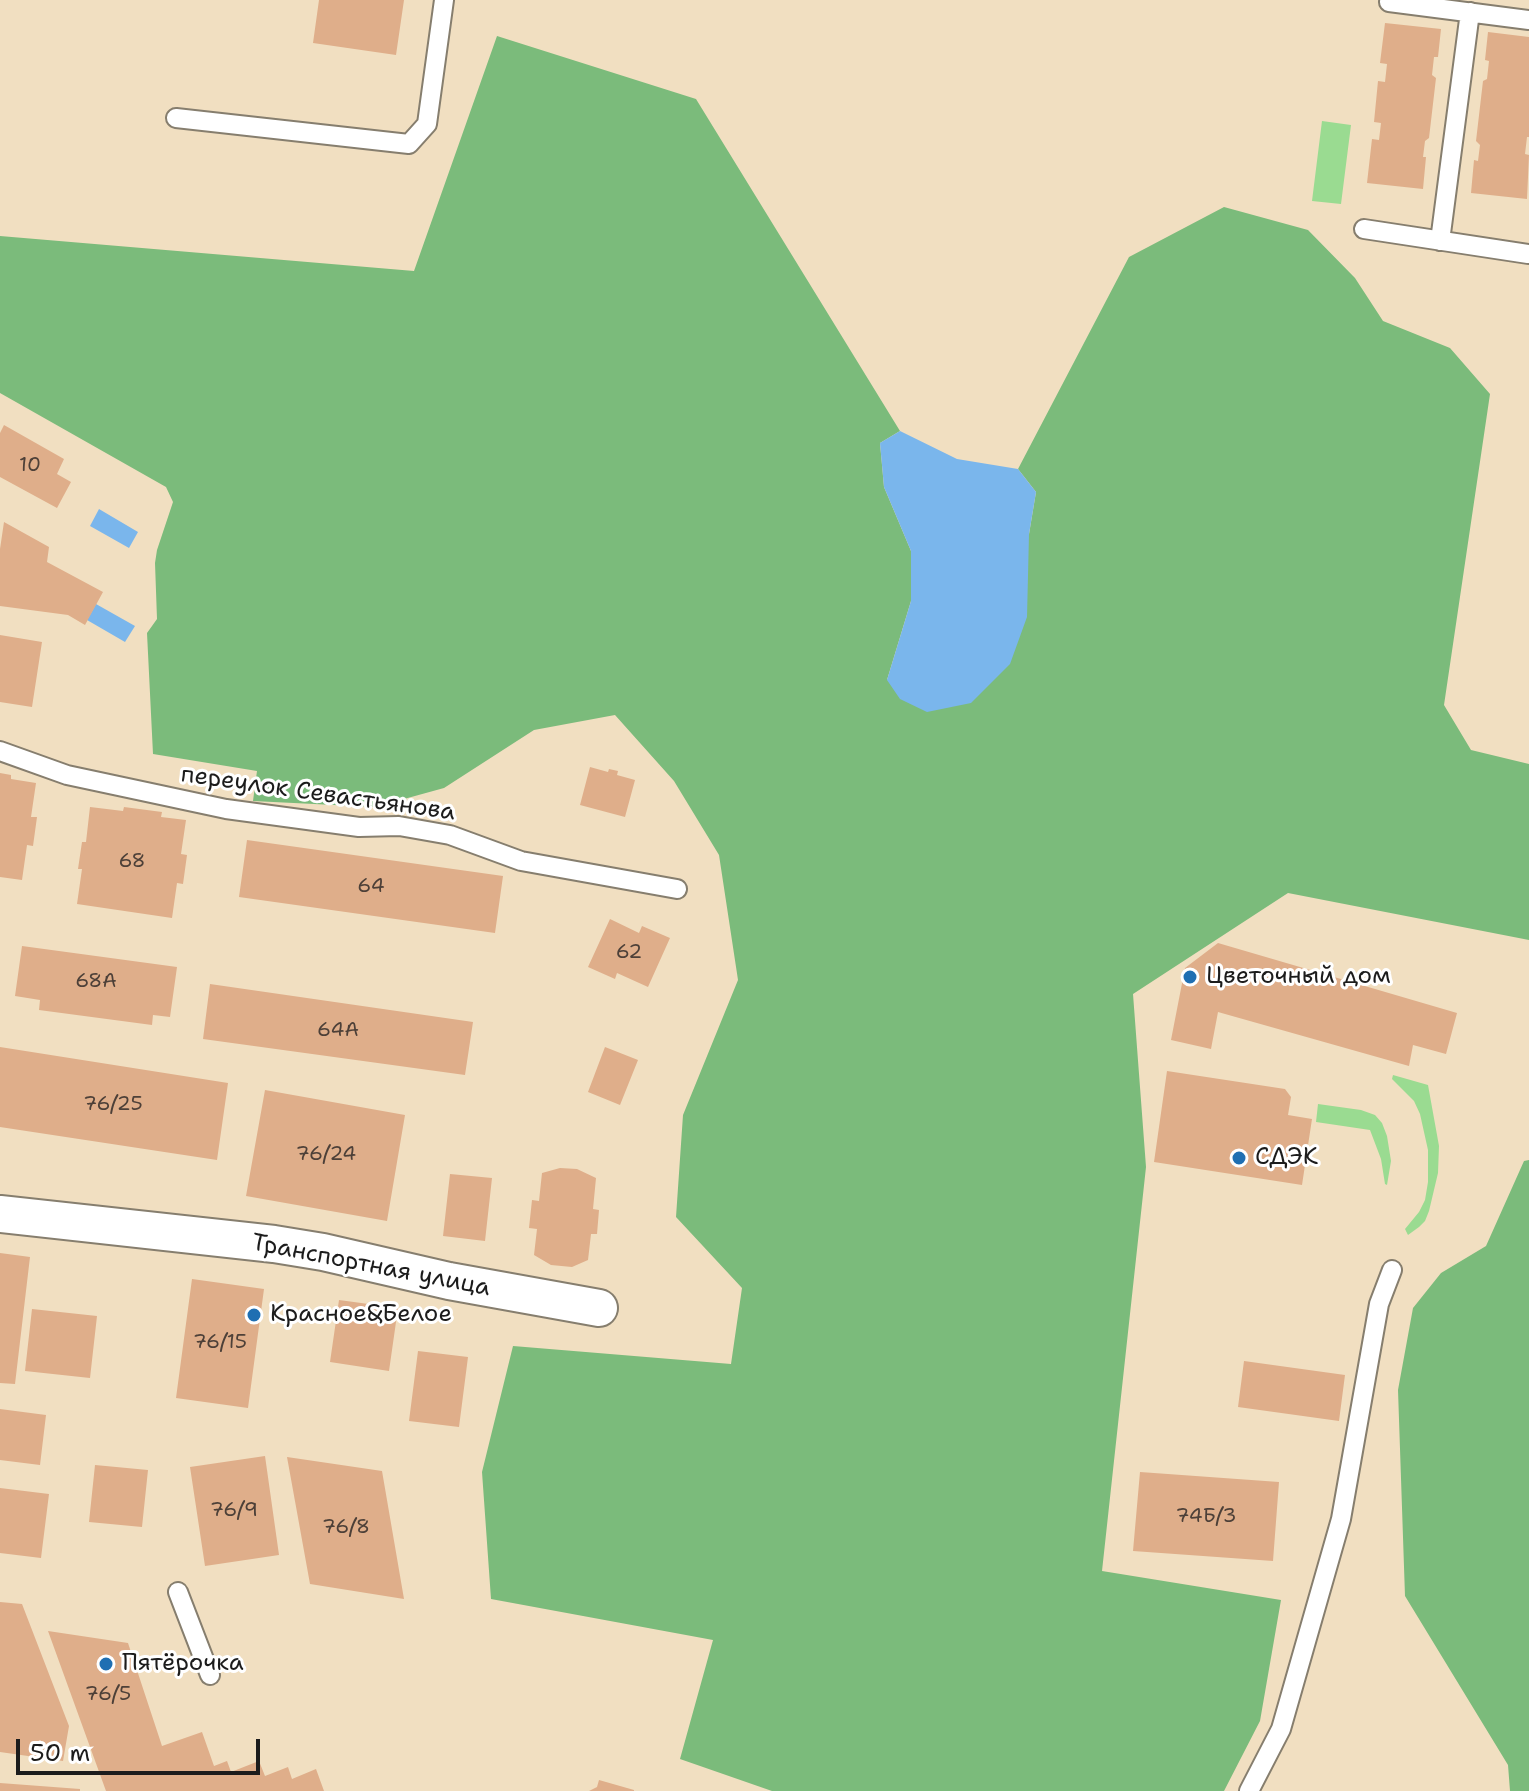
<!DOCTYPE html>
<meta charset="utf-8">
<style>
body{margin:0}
#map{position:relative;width:1529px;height:1791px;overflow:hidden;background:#f1dfc1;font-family:"Shantell Sans",sans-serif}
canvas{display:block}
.scale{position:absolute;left:16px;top:1739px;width:244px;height:36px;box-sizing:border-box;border:4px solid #1c1c1c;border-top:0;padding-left:10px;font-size:24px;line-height:28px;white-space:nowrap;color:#1c1c1c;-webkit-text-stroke:6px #fff;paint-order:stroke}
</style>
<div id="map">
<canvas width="1529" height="1791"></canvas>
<div class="scale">50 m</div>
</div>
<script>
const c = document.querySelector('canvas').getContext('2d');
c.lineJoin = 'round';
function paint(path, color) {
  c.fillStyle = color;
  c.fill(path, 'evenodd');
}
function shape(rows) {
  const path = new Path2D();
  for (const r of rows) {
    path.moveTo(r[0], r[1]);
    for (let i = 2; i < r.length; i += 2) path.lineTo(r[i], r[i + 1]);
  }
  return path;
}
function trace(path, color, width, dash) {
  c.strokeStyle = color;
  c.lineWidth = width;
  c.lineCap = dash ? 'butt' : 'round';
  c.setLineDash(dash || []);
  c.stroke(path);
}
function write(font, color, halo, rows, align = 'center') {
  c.font = font + ' "Shantell Sans",sans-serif';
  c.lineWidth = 6;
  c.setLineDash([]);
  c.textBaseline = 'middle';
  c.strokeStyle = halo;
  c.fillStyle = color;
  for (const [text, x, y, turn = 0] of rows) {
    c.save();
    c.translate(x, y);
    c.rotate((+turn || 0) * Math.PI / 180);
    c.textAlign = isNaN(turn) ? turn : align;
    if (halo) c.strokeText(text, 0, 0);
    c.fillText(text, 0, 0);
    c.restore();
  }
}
paint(shape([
 [1322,121,1351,125,1341,204,1312,201],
 [1393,1075,1428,1085,1439,1146,1438,1173,1429,1211,1425,1221,1419,1227,1408,1235,1405,1229,1419,1212,1425,1200,1428,1182,1428,1150,1420,1114,1414,1101,1392,1079],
 [1318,1104,1361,1110,1375,1115,1382,1123,1387,1136,1391,1161,1387,1185,1385,1184,1381,1159,1370,1130,1316,1122]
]), '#9adb91');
paint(shape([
 [497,36,696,99,900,431,880,443,884,487,911,551,911,601,887,680,1029,534,1036,492,1018,469,1129,257,1224,207,1308,230,1355,278,1383,321,1450,348,1490,394,1444,705,1471,750,1529,764,1529,940,1288,893,1133,994,1146,1167,1102,1571,1281,1600,1260,1721,1224,1791,772,1791,680,1759,713,1640,491,1599,482,1472,513,1346,731,1364,742,1288,676,1217,683,1115,738,980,719,855,674,781,615,715,534,730,444,788,375,807,253,801,257,771,153,754,147,633,157,619,155,563,157,550,173,502,166,487,0,393,0,236,414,271],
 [1529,1160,1529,1791,1510,1791,1508,1765,1405,1596,1398,1390,1413,1308,1441,1273,1486,1246,1524,1161]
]), '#7bbb7b');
paint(shape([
 [900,431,957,459,1018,469,1036,492,1029,534,1027,617,1010,664,971,703,927,712,900,699,887,680,911,601,911,551,884,487,880,443],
 [99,509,138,532,129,548,90,526],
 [96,604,135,626,125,642,87,620]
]), '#7ab6ec');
paint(shape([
 [319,0,404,0,396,55,313,43],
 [1385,23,1441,29,1438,57,1434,57,1432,75,1436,78,1429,138,1425,141,1423,157,1426,157,1423,189,1367,183,1372,139,1379,140,1381,123,1374,122,1378,81,1385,82,1387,64,1380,63],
 [1488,32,1529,37,1529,137,1527,137,1525,154,1529,155,1527,199,1471,193,1474,160,1478,161,1480,145,1476,141,1483,81,1487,79,1489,61,1485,60],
 [4,425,64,459,57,474,71,482,57,508,0,477,0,433],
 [4,522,49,547,47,562,103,592,85,625,68,615,0,606,0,549],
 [0,635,42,642,32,707,0,702],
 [590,767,608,772,609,769,618,771,617,775,635,780,625,817,580,805],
 [0,773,11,775,11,779,36,783,31,817,37,817,33,846,27,845,22,880,0,877],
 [90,807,123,811,124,807,162,812,161,817,186,820,181,854,187,855,183,884,177,883,172,918,77,904,82,869,78,869,82,842,86,842],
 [247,840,503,876,495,933,239,897],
 [610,919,639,933,642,926,670,938,648,987,617,973,615,979,588,967],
 [1218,943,1457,1013,1446,1054,1413,1045,1409,1066,1218,1012,1211,1049,1171,1040,1185,968],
 [22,946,177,967,170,1017,153,1015,152,1025,39,1010,40,1000,15,996],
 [210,984,473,1022,465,1075,203,1039],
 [0,1047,228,1083,217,1160,0,1127],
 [605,1047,638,1060,620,1105,588,1092],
 [1167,1071,1285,1089,1291,1097,1288,1115,1312,1119,1302,1185,1154,1162],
 [265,1090,405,1115,387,1221,246,1196],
 [560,1168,577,1169,596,1178,593,1209,599,1210,597,1234,591,1234,588,1260,572,1267,551,1265,534,1255,537,1229,529,1228,532,1200,539,1201,542,1173],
 [450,1174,492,1178,485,1241,443,1236],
 [0,1253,30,1257,15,1384,0,1383],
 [192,1279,264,1289,248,1408,176,1398],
 [339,1300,398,1308,389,1371,330,1362],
 [32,1309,97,1316,90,1378,25,1371],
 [418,1351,468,1357,459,1427,409,1421],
 [1244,1361,1345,1375,1339,1421,1238,1407],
 [0,1409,46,1415,40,1465,0,1460],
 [265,1456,279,1555,205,1566,190,1467],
 [287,1457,382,1471,404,1599,310,1584],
 [95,1465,148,1470,142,1527,89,1522],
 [1140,1472,1279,1482,1273,1561,1133,1551],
 [0,1488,49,1494,41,1558,0,1553],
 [0,1602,22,1604,69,1726,63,1761,0,1752],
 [48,1631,128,1643,162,1746,202,1732,214,1766,227,1761,231,1772,259,1761,265,1776,288,1767,292,1779,316,1769,324,1791,106,1791],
 [599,1780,634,1790,634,1791,589,1791,597,1787],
 [0,1783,80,1789,80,1791,0,1791]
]), '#dfae8a');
const service = shape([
 [1389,2,1529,20],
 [176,118,409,144,427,124,444,0],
 [1364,229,1528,254],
 [1440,241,1470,12],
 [0,751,67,775,226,809,359,827,399,826,450,835,521,861,677,889],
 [178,1592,210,1675],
 [1249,1791,1281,1729,1341,1519,1379,1304,1392,1270]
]);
const minor = shape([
 [0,1214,274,1244,323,1252,449,1281,599,1308]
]);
trace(service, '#867e6e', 22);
trace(minor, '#867e6e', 40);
trace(service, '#fff', 18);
trace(minor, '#fff', 36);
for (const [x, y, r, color] of [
 [1190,977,8,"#1f6fb2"],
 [1239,1158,8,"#1f6fb2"],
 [254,1315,8,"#1f6fb2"],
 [106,1664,8,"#1f6fb2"]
]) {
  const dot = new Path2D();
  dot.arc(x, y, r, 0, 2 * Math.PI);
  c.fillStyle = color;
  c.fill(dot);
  trace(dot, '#fff', 3);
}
write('20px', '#4d4038', null, [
 ["10",30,466],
 ["68",132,862],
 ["64",371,887],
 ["62",629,953],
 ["68А",96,982],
 ["64А",338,1031],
 ["76/25",113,1105],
 ["76/24",326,1155],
 ["76/15",220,1343],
 ["76/9",234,1511],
 ["74Б/3",1206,1517],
 ["76/8",346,1528],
 ["76/5",108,1695]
]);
write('24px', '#1c1c1c', '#fff', [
 ["переулок Севастьянова",318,794,8],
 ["Транспортная улица",371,1266,11]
]);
write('24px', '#1c1c1c', '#fff', [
 ["Цветочный дом",1206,977],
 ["СДЭК",1255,1158],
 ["Красное&Белое",270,1315],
 ["Пятёрочка",122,1664]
], 'left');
</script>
